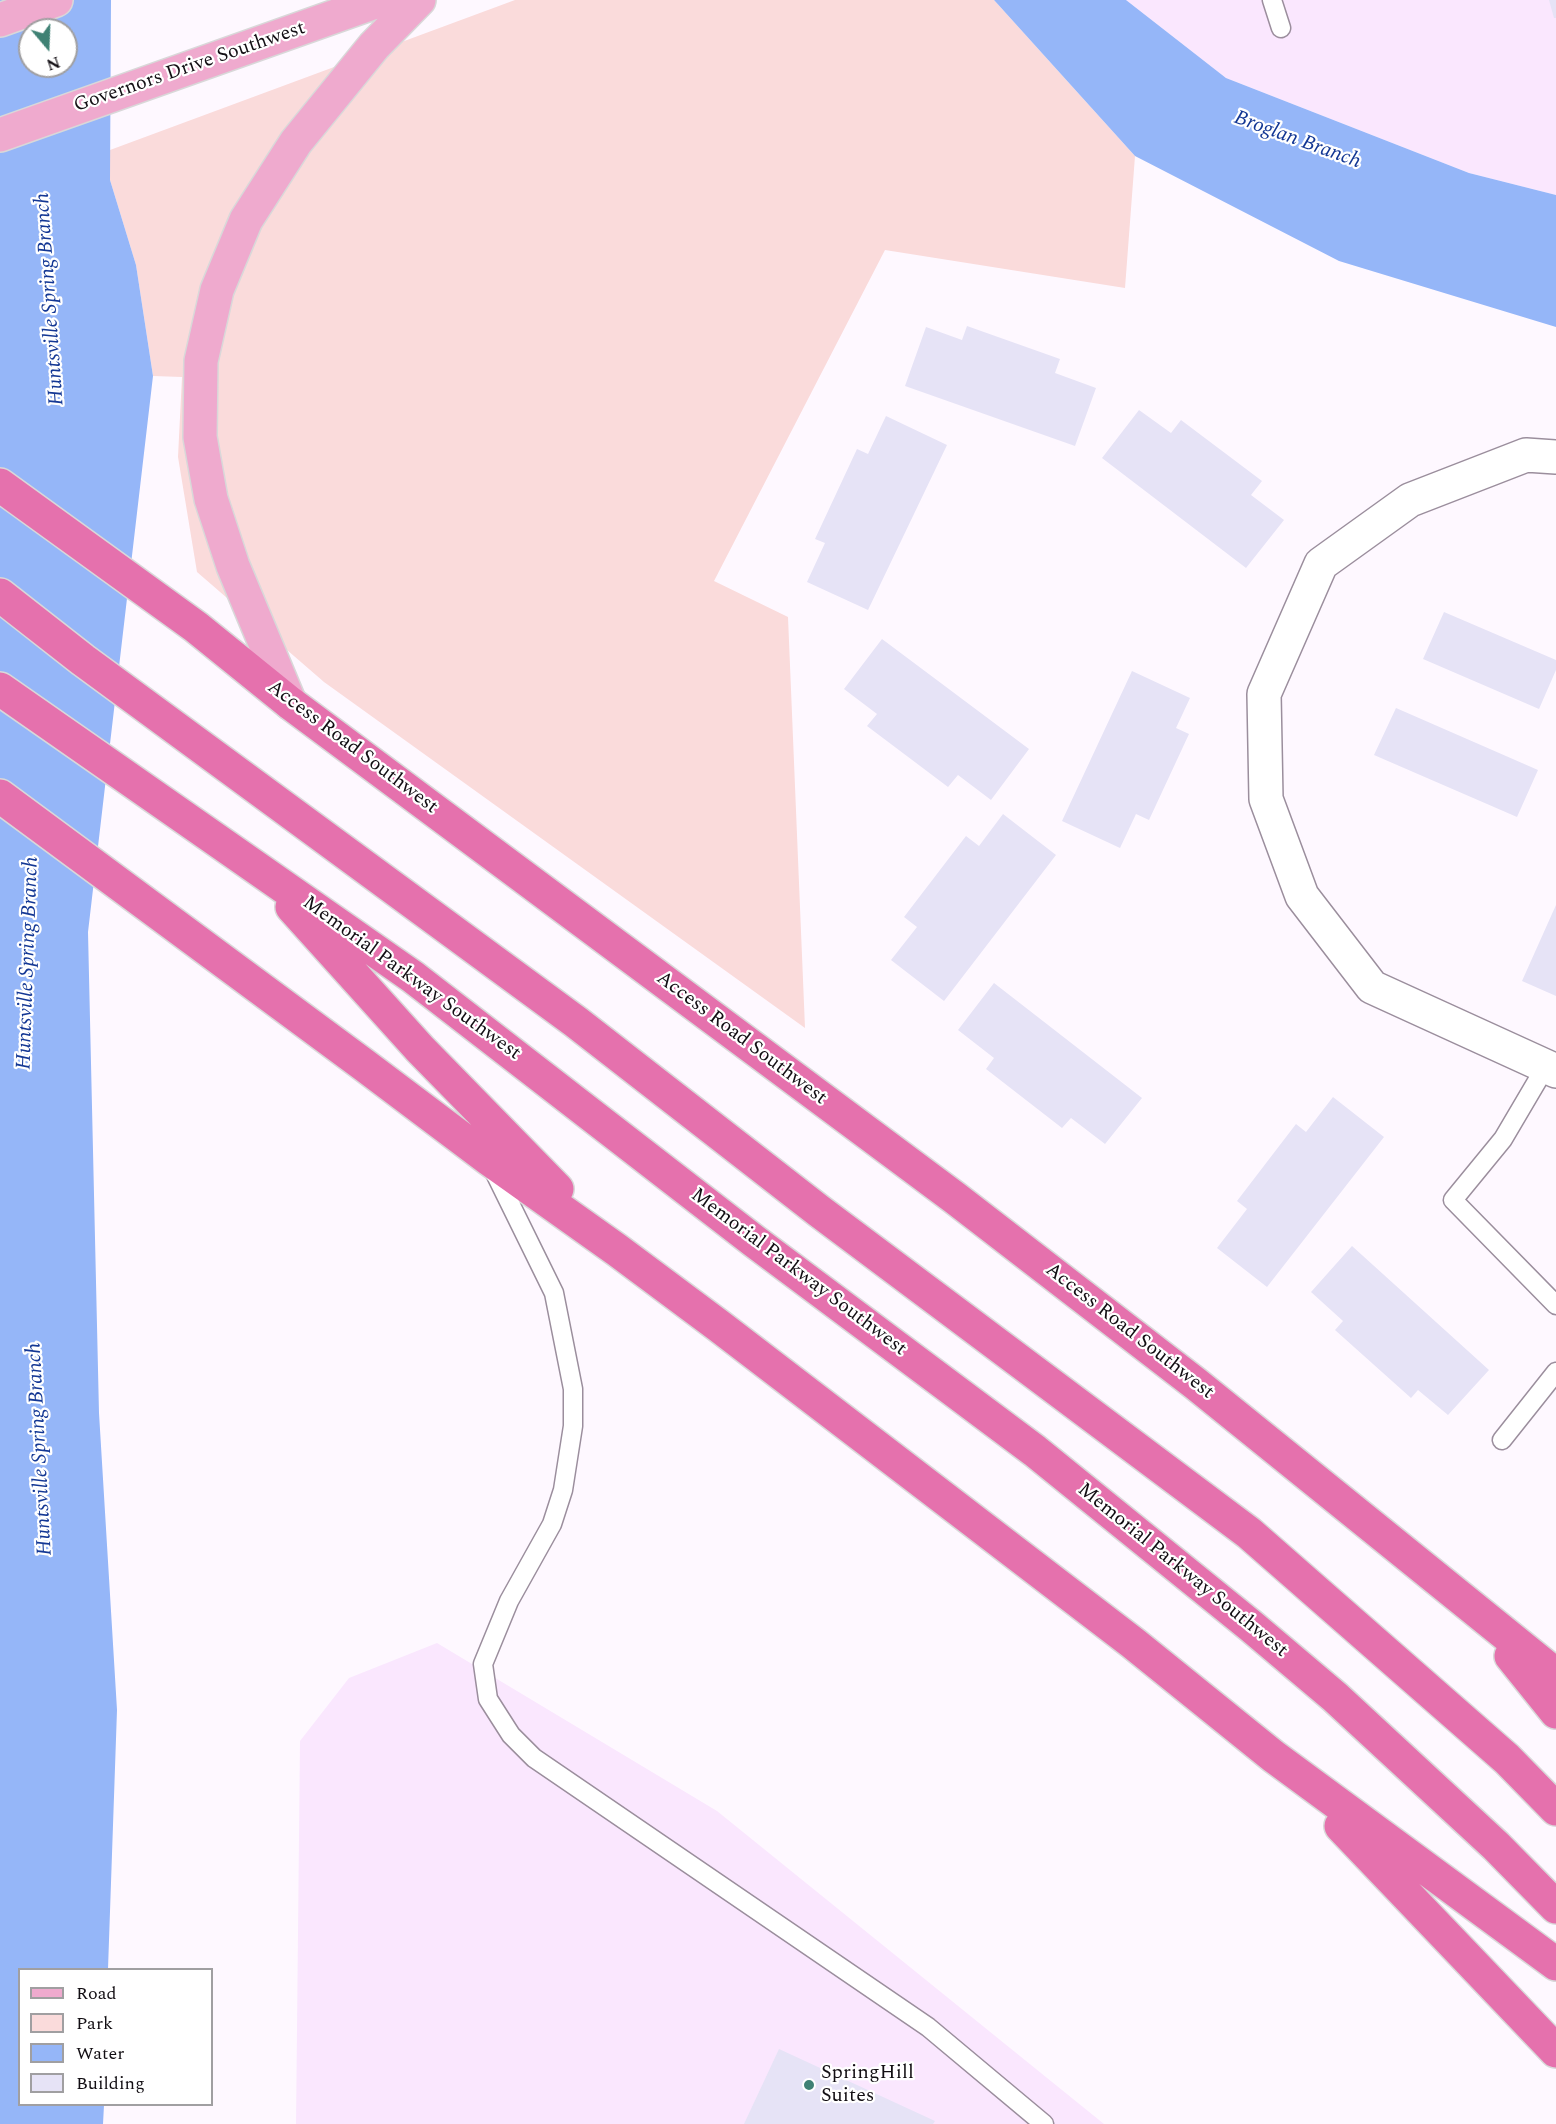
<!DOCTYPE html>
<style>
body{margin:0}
#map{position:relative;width:1556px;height:2124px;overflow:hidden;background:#fef8ff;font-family:Spectral,serif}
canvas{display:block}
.legend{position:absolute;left:18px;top:1968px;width:195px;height:138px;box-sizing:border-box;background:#fff;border:2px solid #a09fa1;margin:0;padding:8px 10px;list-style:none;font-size:18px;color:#120e13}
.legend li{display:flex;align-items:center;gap:12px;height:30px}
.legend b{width:30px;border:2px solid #a09fa1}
.north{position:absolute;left:18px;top:18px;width:60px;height:60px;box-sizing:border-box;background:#fff;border:2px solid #a09fa1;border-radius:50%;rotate:161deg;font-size:16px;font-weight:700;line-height:24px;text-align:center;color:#120e13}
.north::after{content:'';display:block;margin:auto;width:21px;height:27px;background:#3f8174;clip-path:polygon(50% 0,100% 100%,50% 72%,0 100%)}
</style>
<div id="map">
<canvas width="1556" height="2124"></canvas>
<ul class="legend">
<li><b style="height:8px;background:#efaace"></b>Road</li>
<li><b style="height:16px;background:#fadbdb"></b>Park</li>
<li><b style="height:16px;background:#95b6f8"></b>Water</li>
<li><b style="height:16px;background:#e6e3f6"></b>Building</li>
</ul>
<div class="north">N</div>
</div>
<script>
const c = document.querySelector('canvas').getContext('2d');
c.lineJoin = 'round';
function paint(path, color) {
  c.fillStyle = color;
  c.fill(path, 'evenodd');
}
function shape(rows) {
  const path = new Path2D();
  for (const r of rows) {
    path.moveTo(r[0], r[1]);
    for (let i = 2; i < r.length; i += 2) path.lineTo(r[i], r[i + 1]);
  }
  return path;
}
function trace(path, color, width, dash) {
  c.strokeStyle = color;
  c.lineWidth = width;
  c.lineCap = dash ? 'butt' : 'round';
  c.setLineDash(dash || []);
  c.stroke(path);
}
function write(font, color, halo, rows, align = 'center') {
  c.font = font + ' Spectral,serif';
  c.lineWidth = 4.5;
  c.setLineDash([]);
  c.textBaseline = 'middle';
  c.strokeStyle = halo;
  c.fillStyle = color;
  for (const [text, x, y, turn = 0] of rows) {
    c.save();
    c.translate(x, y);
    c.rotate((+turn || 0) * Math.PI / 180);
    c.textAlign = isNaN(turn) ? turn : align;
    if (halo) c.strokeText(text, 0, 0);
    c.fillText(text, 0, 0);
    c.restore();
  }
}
paint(shape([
 [1126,0,1556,0,1556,195,1469,173,1226,78],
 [437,1643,717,1811,1104,2124,296,2124,300,1741,349,1678]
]), '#fae7fe');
paint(shape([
 [515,0,994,0,1135,156,1125,288,885,250,714,581,788,617,805,1028,324,682,197,572,178,457,182,377,153,376,136,265,110,180,110,150]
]), '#fadbdb');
paint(shape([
 [0,0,111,0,110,180,136,265,153,376,88,932,99,1413,117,1710,108,1969,20,1970,20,2104,104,2105,103,2124,0,2124],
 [30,30,66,30,66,66,30,66],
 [994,0,1126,0,1226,78,1469,173,1556,195,1556,327,1339,261,1135,156]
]), '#95b6f8');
paint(shape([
 [1549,0,1556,0,1556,18,1554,18],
 [967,326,1060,359,1055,373,1096,388,1075,446,905,386,926,327,962,340],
 [1139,410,1171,433,1181,420,1262,481,1251,495,1284,520,1246,568,1102,458],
 [886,416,947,445,868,610,807,582,825,543,815,539,857,449,868,454],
 [1444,612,1556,660,1556,670,1539,709,1423,659],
 [882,639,1029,749,991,800,958,775,948,787,867,726,877,714,844,689],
 [1132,671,1190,698,1176,728,1189,734,1149,820,1136,814,1120,848,1062,821],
 [1396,708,1538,770,1517,817,1374,755],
 [1003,814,1056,855,944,1001,891,960,917,927,904,917,966,836,979,846],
 [1556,905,1556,996,1522,981],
 [994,983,1142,1098,1105,1144,1071,1118,1062,1128,986,1069,994,1058,958,1030],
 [1333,1097,1384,1137,1267,1287,1217,1248,1247,1209,1237,1201,1296,1124,1306,1132],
 [1352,1246,1489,1370,1448,1415,1418,1390,1411,1398,1335,1330,1343,1321,1311,1292],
 [779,2049,935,2121,933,2124,744,2124]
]), '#e6e3f6');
const lane = shape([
 [1272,0,1281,28],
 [1546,1066,1503,1139,1453,1200,1556,1305],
 [493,1169,554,1293,573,1389,573,1426,563,1490,552,1524,509,1601,483,1664,488,1699,511,1735,534,1758,928,2027,1044,2124],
 [1502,1440,1556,1372]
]);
const street = shape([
 [1556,457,1526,455,1410,500,1321,564,1264,694,1266,799,1302,896,1372,987,1556,1071]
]);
const primary = shape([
 [0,20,56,0],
 [0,135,381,0],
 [290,703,233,566,211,499,200,437,201,361,217,290,246,220,296,142,374,46,419,0]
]);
const highway = shape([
 [0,485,196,627,290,703,955,1198,1196,1384,1556,1675],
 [0,595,83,660,576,1022,819,1211,1249,1533,1507,1759,1556,1809],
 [0,689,413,977,754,1241,1035,1451,1251,1626,1335,1697,1496,1846,1556,1907],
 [0,796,364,1065,489,1159,617,1250,719,1326,1133,1643,1273,1756,1556,1964],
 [292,907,420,1049,557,1189],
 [1511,1656,1556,1712],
 [1341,1826,1556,2051]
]);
trace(lane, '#9b8e9d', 21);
trace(street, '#9b8e9d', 36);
trace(primary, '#d9d8d9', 36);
trace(highway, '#d9d8d9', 36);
trace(lane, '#fff', 18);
trace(street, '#fff', 33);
trace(primary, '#efaace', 33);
trace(highway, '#e571ad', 33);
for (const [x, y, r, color] of [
 [809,2085,6,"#3f8174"]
]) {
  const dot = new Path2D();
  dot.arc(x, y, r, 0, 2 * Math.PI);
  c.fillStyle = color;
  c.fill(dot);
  trace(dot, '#fff', 2);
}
write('20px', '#120e13', '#fff', [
 ["Governors Drive Southwest",190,68,-19],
 ["Access Road Southwest",352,748,37],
 ["Memorial Parkway Southwest",411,979,36],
 ["Access Road Southwest",741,1039,37],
 ["Memorial Parkway Southwest",798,1273,37],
 ["Access Road Southwest",1129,1332,38],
 ["Memorial Parkway Southwest",1182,1571,39]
]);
write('20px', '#120e13', '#fff', [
 ["SpringHill",821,2074],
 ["Suites",821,2097]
], 'left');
write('italic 21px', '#133794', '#fff', [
 ["Broglan Branch",1297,141,20],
 ["Huntsville Spring Branch",51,299,-94],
 ["Huntsville Spring Branch",29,963,-88],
 ["Huntsville Spring Branch",41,1449,-93]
]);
</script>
